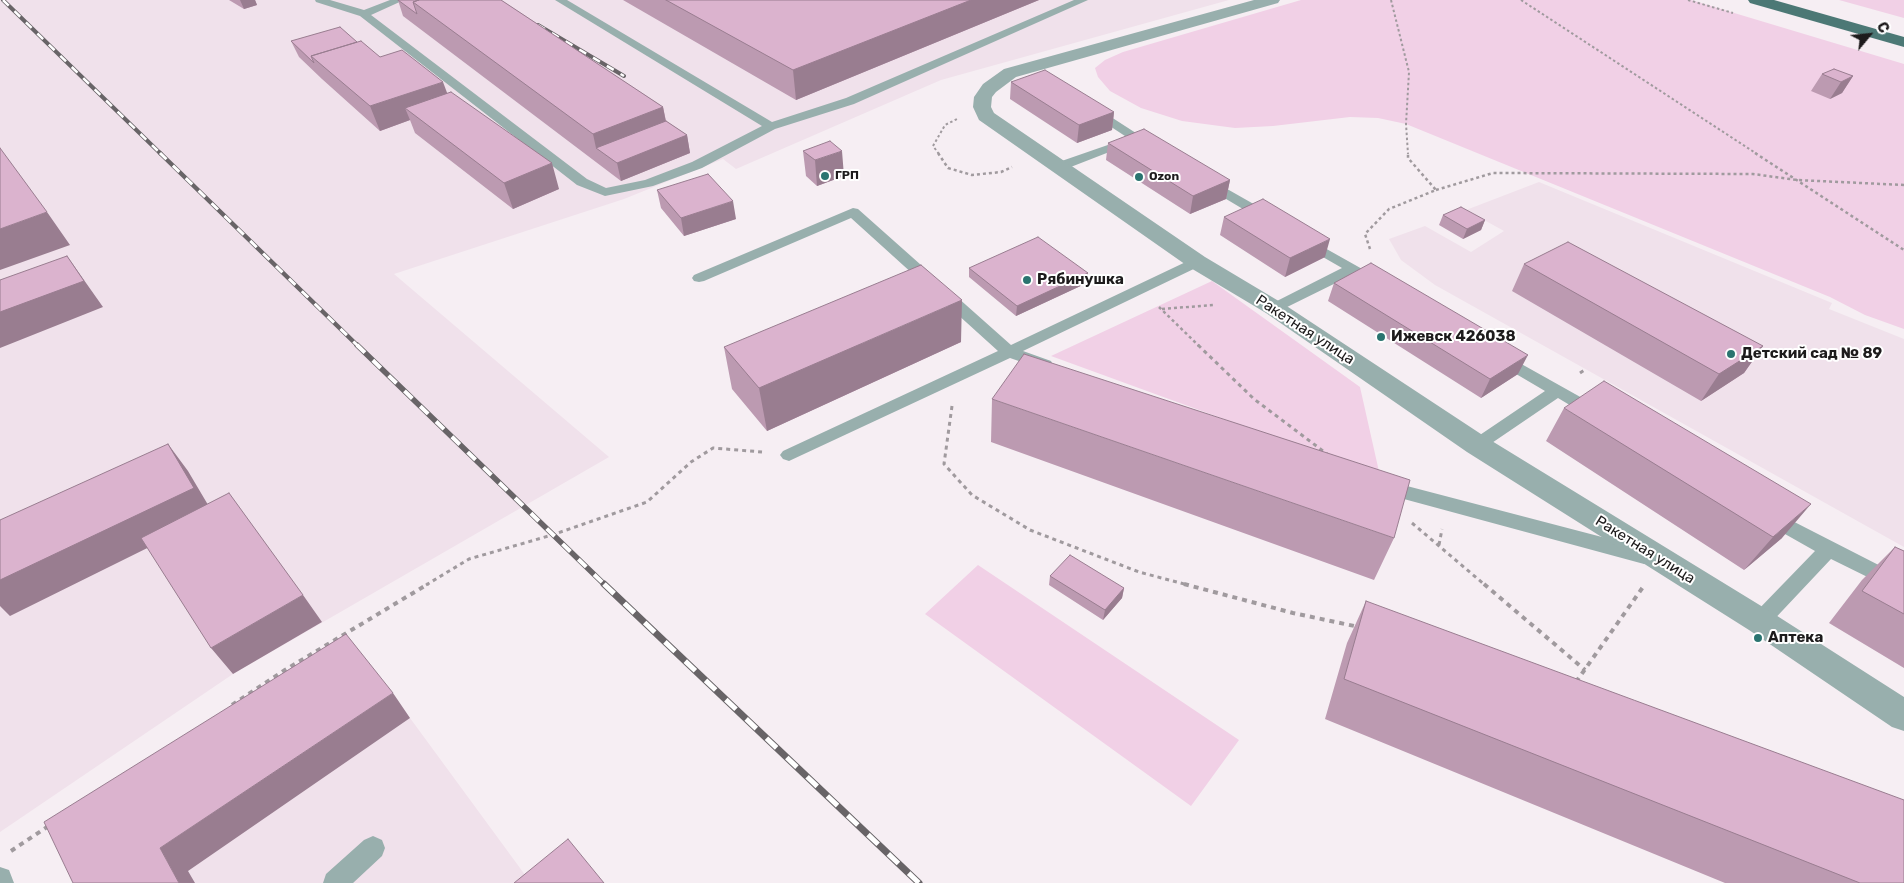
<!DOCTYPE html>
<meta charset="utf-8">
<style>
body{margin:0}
#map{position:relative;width:1904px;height:883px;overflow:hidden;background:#f6eef3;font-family:Rubik,sans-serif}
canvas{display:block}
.north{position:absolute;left:1844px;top:10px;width:50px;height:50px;-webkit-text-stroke:4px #fff;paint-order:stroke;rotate:62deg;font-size:14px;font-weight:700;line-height:20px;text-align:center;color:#1d1b1c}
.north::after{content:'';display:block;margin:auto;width:18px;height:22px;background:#1d1b1c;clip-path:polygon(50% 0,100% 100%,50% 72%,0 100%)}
</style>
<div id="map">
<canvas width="1904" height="883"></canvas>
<div class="north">С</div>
</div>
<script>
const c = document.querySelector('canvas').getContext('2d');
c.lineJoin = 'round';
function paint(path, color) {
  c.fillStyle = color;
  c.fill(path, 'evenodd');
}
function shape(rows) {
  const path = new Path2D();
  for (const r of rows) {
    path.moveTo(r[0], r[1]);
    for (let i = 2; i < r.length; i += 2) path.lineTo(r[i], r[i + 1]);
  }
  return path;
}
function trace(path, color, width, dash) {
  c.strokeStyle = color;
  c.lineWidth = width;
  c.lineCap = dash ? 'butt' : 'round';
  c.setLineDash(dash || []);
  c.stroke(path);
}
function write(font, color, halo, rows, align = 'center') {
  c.font = font + ' Rubik,sans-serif';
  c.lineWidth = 4;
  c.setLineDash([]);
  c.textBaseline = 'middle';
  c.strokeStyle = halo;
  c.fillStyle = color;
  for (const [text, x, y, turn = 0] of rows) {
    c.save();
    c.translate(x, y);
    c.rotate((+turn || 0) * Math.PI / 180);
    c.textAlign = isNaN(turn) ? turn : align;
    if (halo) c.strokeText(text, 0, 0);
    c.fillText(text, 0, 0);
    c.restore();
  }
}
paint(shape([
 [0,0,1229,0,941,80,736,169,723,159,624,199,394,274,609,457,233,674,0,832],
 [1539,182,1832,303,1829,309,1904,339,1904,547,1435,285,1401,260,1389,239,1425,226,1471,252,1504,231,1466,210],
 [364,660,410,718,531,883,94,883]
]), '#f0e1eb');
paint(shape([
 [1301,0,1691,0,1904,64,1904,329,1865,315,1830,297,1406,124,1378,118,1350,117,1273,126,1235,128,1182,121,1141,108,1110,91,1098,77,1095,68,1105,60,1123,52],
 [1839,0,1904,0,1904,18],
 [1212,281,1360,387,1380,476,1051,356],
 [978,565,1239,740,1191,806,925,614]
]), '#f1d0e6');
trace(shape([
 [1391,0,1409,72,1406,124,1408,154],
 [1521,0,1757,154],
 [1688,0,1733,13],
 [939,154,933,146,945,125,957,119]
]), '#a09a9e', 2, [2.5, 2.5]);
trace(shape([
 [938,153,948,168,972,175,1001,172,1012,167],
 [1755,153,1904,250],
 [1436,190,1493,173,1753,174,1797,180,1904,185],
 [1370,249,1365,234,1389,209,1436,190,1408,158,1408,153],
 [1159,307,1199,346],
 [1162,309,1213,305]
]), '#a09a9e', 2.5, [3, 3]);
trace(shape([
 [1198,345,1254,399,1327,454],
 [1580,373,1586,369],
 [952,406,944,464,972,495,1030,530,1139,572,1188,585],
 [1412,523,1485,585],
 [1439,545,1442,529],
 [426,585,469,559,552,535,647,502,691,462,713,448,762,452]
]), '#a09a9e', 3, [4, 4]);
trace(shape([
 [1184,584,1293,613,1359,627],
 [1484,584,1585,670],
 [1576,682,1643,587],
 [232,705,285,670,428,584],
 [11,851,50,825]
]), '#a09a9e', 4, [5, 5]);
paint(shape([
 [315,0,330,0,364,10,390,0,404,0,371,15,587,179,606,188,645,180,692,162,762,126,555,0,567,0,772,122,846,98,1074,0,1088,0,854,104,775,129,702,168,653,186,605,196,577,185,360,16,316,2,315,0],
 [1094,106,1156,146,1150,150,1135,142,1063,170,1053,170,1052,167,1053,164,1128,138,1090,113,1088,110,1090,107,1094,106],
 [1206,177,1273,215,1275,218,1273,221,1263,221,1201,184,1199,181,1206,177],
 [853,208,858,209,1011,345,1192,259,1202,259,1204,262,1202,265,1023,351,1051,361,1053,365,1051,369,1045,370,1010,358,789,461,783,459,780,455,783,451,998,351,851,218,704,281,699,282,694,281,692,278,694,275,853,208],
 [1307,238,1380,279,1382,282,1380,285,1375,286,1352,275,1279,311,1269,311,1266,308,1269,305,1342,268,1302,245,1300,242,1302,239,1307,238],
 [1500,352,1600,408,1603,412,1600,416,1594,418,1588,416,1558,398,1483,449,1477,451,1471,449,1468,445,1471,441,1545,391,1494,361,1492,357,1494,353,1500,352],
 [1384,480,1644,548,1651,551,1654,556,1651,561,1644,564,1378,492,1375,487,1378,482,1384,480],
 [1769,509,1904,578,1904,595,1831,559,1767,627,1760,629,1753,627,1750,621,1753,615,1815,551,1762,521,1760,516,1762,511,1769,509],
 [373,836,382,840,385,848,382,856,353,883,323,883,326,874,364,840,373,836],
 [0,867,9,870,14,883,0,883,0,867]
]), '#98afad');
paint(shape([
 [1254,0,1280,0,1278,3,1016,77,996,92,992,97,991,107,994,113,1205,257,1282,303,1487,438,1771,612,1904,697,1904,731,1892,727,1749,630,1467,452,1266,313,1189,267,979,120,973,107,974,97,983,84,1004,69,1254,0]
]), '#98afad');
paint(shape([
 [1748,0,1774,0,1904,37,1904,47,1750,3,1748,0]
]), '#4c7875');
const railFar3 = shape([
 [3,0,161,154],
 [538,25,624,76]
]);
const railFar2 = shape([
 [160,153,358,346]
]);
const railFar1 = shape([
 [357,345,605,585]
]);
const rail = shape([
 [604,584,919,883]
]);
trace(railFar3, '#686467', 4);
trace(railFar2, '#686467', 4.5);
trace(railFar1, '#686467', 5.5);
trace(rail, '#686467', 7);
trace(railFar3, '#fff', 2.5, [8]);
trace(railFar2, '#fff', 3, [9]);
trace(railFar1, '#fff', 4, [11]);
trace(rail, '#fff', 5, [14]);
paint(shape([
 [229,0,255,0,257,5,244,9],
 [398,0,501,0,663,107,666,121,687,135,690,153,621,181,403,16],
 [623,0,1039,0,796,100],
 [291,41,357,42,380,57,447,93,559,189,513,209,415,133,410,120,380,131,322,79,299,57],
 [1822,74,1853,76,1842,93,1830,99,1811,91],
 [1011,82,1114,112,1112,130,1077,143,1010,99],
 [1108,143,1230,180,1226,199,1190,214,1106,160],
 [803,151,844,176,817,186,806,176],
 [657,190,736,219,684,236,661,208],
 [1443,215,1485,220,1481,230,1463,239,1439,225],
 [1224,217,1325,257,1285,277,1220,235],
 [1524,264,1763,346,1744,373,1701,401,1512,291],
 [969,268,1088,273,1087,283,1016,316,969,277],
 [1334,283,1518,374,1481,398,1328,301],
 [961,342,767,431,732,389,724,347],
 [992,399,1394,538,1374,580,991,442],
 [1564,408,1782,538,1744,570,1546,441],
 [1895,547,1904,551,1904,668,1829,623,1862,580],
 [1050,576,1124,588,1122,598,1103,620,1049,585],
 [1366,601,1904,883,1725,883,1325,719,1347,643]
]), '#bc9ab1');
paint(shape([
 [240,0,255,0,257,5,244,9],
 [971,0,1039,0,796,100,793,70],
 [1853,76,1842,93,1830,99,1841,82],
 [443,82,452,106,405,108,410,120,380,131,370,106],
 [663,107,669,138,596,148,593,134],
 [1114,112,1112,130,1077,143,1079,125],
 [687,135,690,153,621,181,617,163],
 [842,151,844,176,817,186,815,160],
 [552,163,559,189,513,209,504,183],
 [1230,180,1226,199,1190,214,1193,196],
 [733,201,736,219,684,236,681,218],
 [47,212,70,245,0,270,0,229],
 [1485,220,1481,230,1463,239,1467,229],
 [1330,239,1325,257,1285,277,1290,258],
 [67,256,103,307,0,348,0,312],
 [1088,273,1087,283,1016,316,1017,306],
 [962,300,961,342,767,431,759,388],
 [1763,346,1744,373,1701,401,1719,374],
 [1528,355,1518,374,1481,398,1490,379],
 [168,444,188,471,214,515,10,616,0,606,0,580],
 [1811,504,1782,538,1744,570,1773,537],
 [1124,588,1122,598,1103,620,1105,610],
 [303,595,322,622,233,674,211,648],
 [393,693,410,718,188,871,195,883,179,883,160,848]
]), '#997d90');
const building = shape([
 [398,0,419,0,413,2,417,14,398,0],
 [419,0,501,0,663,107,593,134,413,2,419,0],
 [666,0,971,0,793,70,666,0],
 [340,27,357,42,311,56,314,63,291,41,340,27],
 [361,41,380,57,402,50,443,82,370,106,311,56,361,41],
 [1834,69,1853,76,1841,82,1822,74,1834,69],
 [1045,70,1114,112,1079,125,1011,82,1045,70],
 [451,92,552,163,504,183,405,108,451,92],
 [666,121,687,135,617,163,596,148,666,121],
 [1144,129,1230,180,1193,196,1108,143,1144,129],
 [830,141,842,151,815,160,803,151,830,141],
 [0,148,47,212,0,229,0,148],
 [708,174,733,201,681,218,657,190,708,174],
 [1263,199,1330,239,1290,258,1224,217,1263,199],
 [1461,207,1485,220,1467,229,1443,215,1461,207],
 [1038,237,1088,273,1017,306,969,268,1038,237],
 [1568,242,1763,346,1719,374,1524,264,1568,242],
 [67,256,84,281,0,312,0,280,67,256],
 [1371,263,1528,355,1490,379,1334,283,1371,263],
 [921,265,962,300,759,388,724,347,921,265],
 [1024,354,1410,480,1394,538,992,399,1024,354],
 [1604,381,1811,504,1773,537,1564,408,1604,381],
 [168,444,194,488,0,580,0,520,168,444],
 [229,493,303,595,211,648,141,538,229,493],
 [1895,547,1904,551,1904,614,1862,591,1895,547],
 [1070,555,1124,588,1105,610,1050,576,1070,555],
 [1366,601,1904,800,1904,883,1860,883,1344,679,1366,601],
 [346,634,393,693,160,848,179,883,73,883,44,822,346,634],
 [568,839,604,883,514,883,568,839]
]);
paint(building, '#dbb3ce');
trace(building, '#997d90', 1);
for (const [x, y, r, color] of [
 [825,176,5,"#2a7470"],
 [1139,177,5,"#2a7470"],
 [1027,280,5,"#2a7470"],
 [1381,337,5,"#2a7470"],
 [1731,354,5,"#2a7470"],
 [1758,638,5,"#2a7470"]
]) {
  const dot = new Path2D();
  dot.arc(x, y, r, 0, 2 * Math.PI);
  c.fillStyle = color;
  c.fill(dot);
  trace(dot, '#fff', 2);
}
write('bold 12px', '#1d1b1c', '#fff', [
 ["ГРП",835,176],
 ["Ozon",1149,177]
], 'left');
write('bold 15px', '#1d1b1c', '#fff', [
 ["Рябинушка",1037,280],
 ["Ижевск 426038",1391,337],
 ["Детский сад № 89",1741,354],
 ["Аптека",1768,638]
], 'left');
write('15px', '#1d1b1c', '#fff', [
 ["Ракетная улица",1305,330,33],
 ["Ракетная улица",1645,550,32]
]);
</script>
